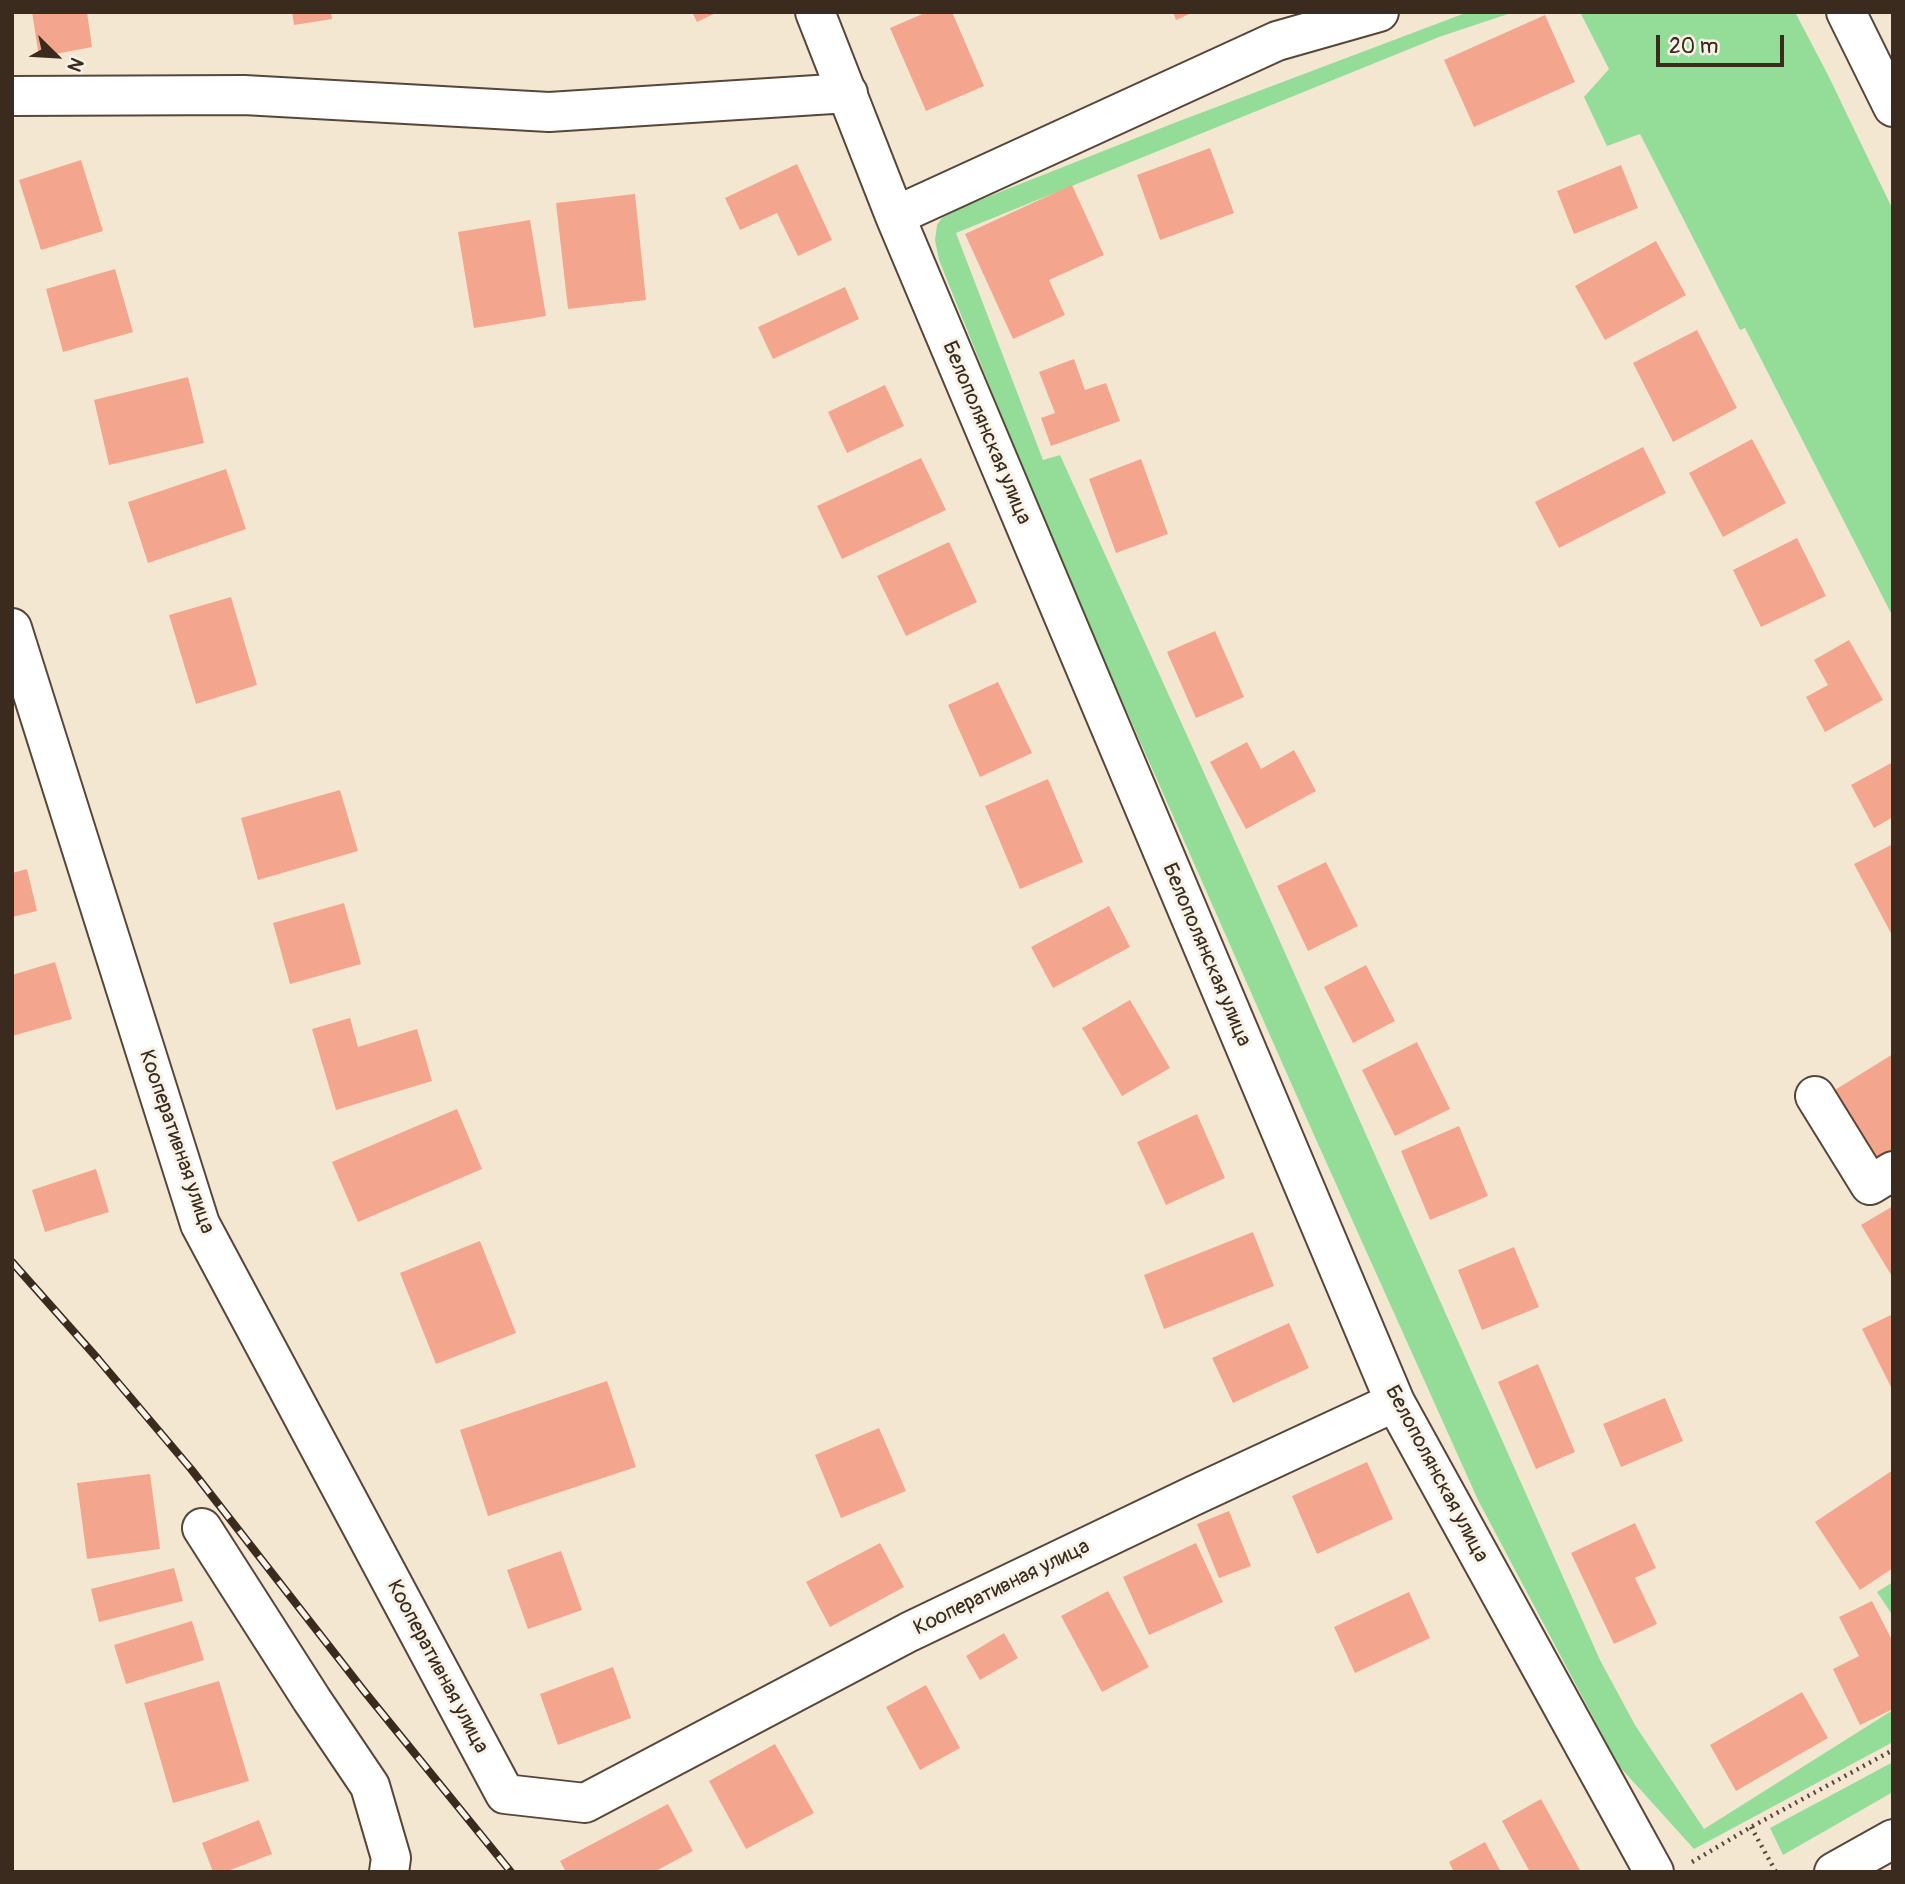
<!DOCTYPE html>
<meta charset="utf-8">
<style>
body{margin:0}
#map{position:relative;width:1905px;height:1884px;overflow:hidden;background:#f4e7d2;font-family:Pangolin,sans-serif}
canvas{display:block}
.frame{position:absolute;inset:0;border:14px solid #3b2a1e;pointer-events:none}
.north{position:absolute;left:21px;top:21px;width:70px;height:70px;-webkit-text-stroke:5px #f7f3e8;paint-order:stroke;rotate:114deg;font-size:19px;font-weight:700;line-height:28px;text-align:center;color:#3b2a1e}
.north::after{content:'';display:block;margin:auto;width:24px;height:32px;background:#3b2a1e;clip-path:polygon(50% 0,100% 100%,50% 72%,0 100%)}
.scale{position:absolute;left:1656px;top:35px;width:128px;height:32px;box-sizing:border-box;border:4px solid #3b2a1e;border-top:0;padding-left:9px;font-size:21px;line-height:24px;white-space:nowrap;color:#3b2a1e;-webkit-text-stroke:5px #f7f3e8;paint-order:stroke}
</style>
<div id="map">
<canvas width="1905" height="1884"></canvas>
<div class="frame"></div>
<div class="north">N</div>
<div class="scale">20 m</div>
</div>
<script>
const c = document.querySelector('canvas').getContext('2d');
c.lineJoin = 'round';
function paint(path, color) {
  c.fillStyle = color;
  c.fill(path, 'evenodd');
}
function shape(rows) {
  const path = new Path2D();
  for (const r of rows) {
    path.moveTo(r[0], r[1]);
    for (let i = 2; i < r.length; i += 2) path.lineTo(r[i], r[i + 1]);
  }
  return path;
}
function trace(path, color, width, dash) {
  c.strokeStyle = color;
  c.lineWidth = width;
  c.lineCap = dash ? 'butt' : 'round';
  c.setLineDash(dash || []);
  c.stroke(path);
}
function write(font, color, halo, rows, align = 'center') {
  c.font = font + ' Pangolin,sans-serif';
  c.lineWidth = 6;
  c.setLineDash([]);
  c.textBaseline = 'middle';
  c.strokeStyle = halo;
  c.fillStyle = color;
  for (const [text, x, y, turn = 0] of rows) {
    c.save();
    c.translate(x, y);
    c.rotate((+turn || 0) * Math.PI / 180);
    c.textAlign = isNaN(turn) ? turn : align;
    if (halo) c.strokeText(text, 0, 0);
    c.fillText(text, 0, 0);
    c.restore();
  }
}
paint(shape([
 [1468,12,1514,12,1439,37,956,233,1043,460,1060,455,1253,881,1600,1660,1635,1725,1704,1829,1893,1710,1893,1742,1694,1849,1619,1766,1478,1500,1314,1135,1056,551,939,260,935,240,937,225,942,218,962,207,1174,123],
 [1580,12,1795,12,1828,75,1893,210,1893,617,1745,328,1740,330,1640,134,1607,146,1584,97,1609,69],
 [1893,1582,1893,1616,1877,1592],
 [1893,1762,1893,1792,1783,1855,1770,1828]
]), '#94dd99');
paint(shape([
 [32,12,87,12,92,47,39,57],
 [292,12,331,12,332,19,294,25],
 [692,12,718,12,697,22],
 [927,12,952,12,984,86,926,111,890,28],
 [1173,12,1194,12,1176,20],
 [1545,15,1575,82,1474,127,1444,60],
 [1210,148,1234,213,1160,240,1137,175],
 [81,160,103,231,41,250,19,180],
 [797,164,832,240,798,256,777,213,740,230,725,198],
 [1621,165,1638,208,1574,234,1557,191],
 [1072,185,1104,255,1049,280,1065,315,1013,339,965,234],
 [635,194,646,300,568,309,556,203],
 [530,220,546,316,474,328,458,232],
 [1656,241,1686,295,1605,340,1575,286],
 [115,269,133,332,63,352,46,289],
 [845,287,859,319,773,359,758,327],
 [1697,330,1737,408,1673,442,1633,363],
 [1074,359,1085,390,1106,383,1120,421,1051,446,1041,418,1055,413,1039,372],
 [188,377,204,443,109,465,94,400],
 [885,385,904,426,847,453,828,412],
 [1752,439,1786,503,1723,537,1689,473],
 [1643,447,1666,493,1559,548,1535,502],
 [921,458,946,510,842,559,817,506],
 [1141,459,1168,534,1116,553,1089,479],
 [226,469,246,529,148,563,128,502],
 [1797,538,1826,596,1761,627,1733,570],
 [949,542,977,602,906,636,877,576],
 [231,597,257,685,196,704,169,615],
 [1215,631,1244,697,1196,718,1167,652],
 [1849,640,1883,700,1825,732,1806,697,1828,685,1814,660],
 [998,682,1032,753,980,777,948,705],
 [1247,742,1261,769,1294,750,1316,791,1246,829,1210,762],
 [1893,762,1893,817,1874,828,1851,785],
 [1048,779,1083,862,1020,889,985,806],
 [340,790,358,851,258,880,241,818],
 [1893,844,1893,937,1854,864],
 [1326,862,1358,926,1308,951,1277,886],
 [27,869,37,911,12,917,12,873],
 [344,903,361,964,290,984,273,923],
 [1109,906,1130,947,1053,988,1031,947],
 [55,962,72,1019,12,1036,12,975],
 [1366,965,1395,1021,1353,1043,1324,987],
 [1130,1000,1170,1068,1122,1096,1082,1028],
 [350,1018,358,1047,417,1029,432,1081,336,1110,312,1029],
 [1417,1042,1450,1109,1395,1136,1362,1070],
 [1893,1054,1893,1159,1877,1169,1830,1093],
 [457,1109,482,1169,358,1222,332,1162],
 [1197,1114,1225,1178,1166,1205,1137,1142],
 [1459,1126,1488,1196,1430,1220,1401,1151],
 [96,1169,109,1212,45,1232,32,1190],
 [1893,1206,1893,1278,1861,1225],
 [1253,1232,1274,1286,1164,1329,1144,1275],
 [480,1241,516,1333,436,1364,400,1273],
 [1514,1247,1539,1307,1482,1330,1458,1270],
 [1893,1314,1893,1391,1862,1329],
 [1289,1323,1309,1368,1233,1403,1212,1358],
 [1538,1364,1575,1452,1536,1469,1498,1382],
 [607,1381,636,1467,488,1516,460,1430],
 [1665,1398,1683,1441,1621,1467,1603,1424],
 [879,1428,906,1491,841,1518,815,1455],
 [1367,1462,1393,1519,1317,1554,1292,1496],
 [1893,1470,1893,1568,1860,1590,1815,1522],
 [150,1474,160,1549,87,1559,77,1483],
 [1229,1511,1251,1566,1219,1578,1197,1524],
 [1635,1523,1656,1568,1635,1578,1657,1624,1614,1644,1571,1553],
 [880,1543,904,1587,830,1627,806,1582],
 [1196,1543,1223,1602,1149,1635,1123,1577],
 [561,1551,582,1610,528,1629,507,1570],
 [174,1568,183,1601,99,1622,91,1589],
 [1108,1591,1149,1667,1102,1692,1061,1616],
 [1409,1592,1430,1638,1355,1673,1334,1627],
 [1872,1601,1893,1642,1893,1709,1860,1725,1833,1669,1859,1656,1839,1617],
 [192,1621,204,1660,126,1684,114,1645],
 [1004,1633,1018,1658,980,1680,966,1656],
 [613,1667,631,1718,558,1745,540,1694],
 [219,1681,249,1781,173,1803,144,1703],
 [926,1685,960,1748,920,1770,886,1707],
 [1802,1692,1828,1738,1736,1791,1710,1745],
 [775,1744,814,1813,746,1849,709,1781],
 [1541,1799,1581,1872,1530,1872,1502,1821],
 [668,1804,693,1851,654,1872,566,1872,560,1861],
 [259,1820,272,1854,225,1872,213,1872,202,1843],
 [1485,1842,1501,1872,1454,1872,1449,1862]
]), '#f4a58d');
const minor = shape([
 [815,12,895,216,1395,1402,1654,1872],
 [1846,12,1893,107],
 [12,96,244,95,549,112,848,93],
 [895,216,1277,41,1379,12],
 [12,628,200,1224,505,1794,585,1803,909,1632,1195,1495,1395,1402],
 [1815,1096,1870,1185,1893,1171],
 [202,1528,312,1700,370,1786,391,1858,389,1872]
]);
const major = shape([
 [1834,1872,1893,1839]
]);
trace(minor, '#574639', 42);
trace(major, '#574639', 42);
trace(shape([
 [1751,1827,1776,1872],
 [1692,1862,1751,1827,1893,1750]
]), '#574639', 4.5, [2, 5]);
trace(minor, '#fff', 38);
trace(major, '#fff', 38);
const rail = shape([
 [12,1262,98,1359,191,1469,364,1691,511,1872]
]);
trace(rail, '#3b2a1e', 8);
trace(rail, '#f7f3e8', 5, [16]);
write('21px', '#3b2a1e', '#f7f3e8', [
 ["Белополянская улица",986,433,67],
 ["Белополянская улица",1206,955,67],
 ["Кооперативная улица",176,1142,71],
 ["Белополянская улица",1436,1474,62],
 ["Кооперативная улица",1002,1588,-26],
 ["Кооперативная улица",437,1667,62]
]);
</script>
